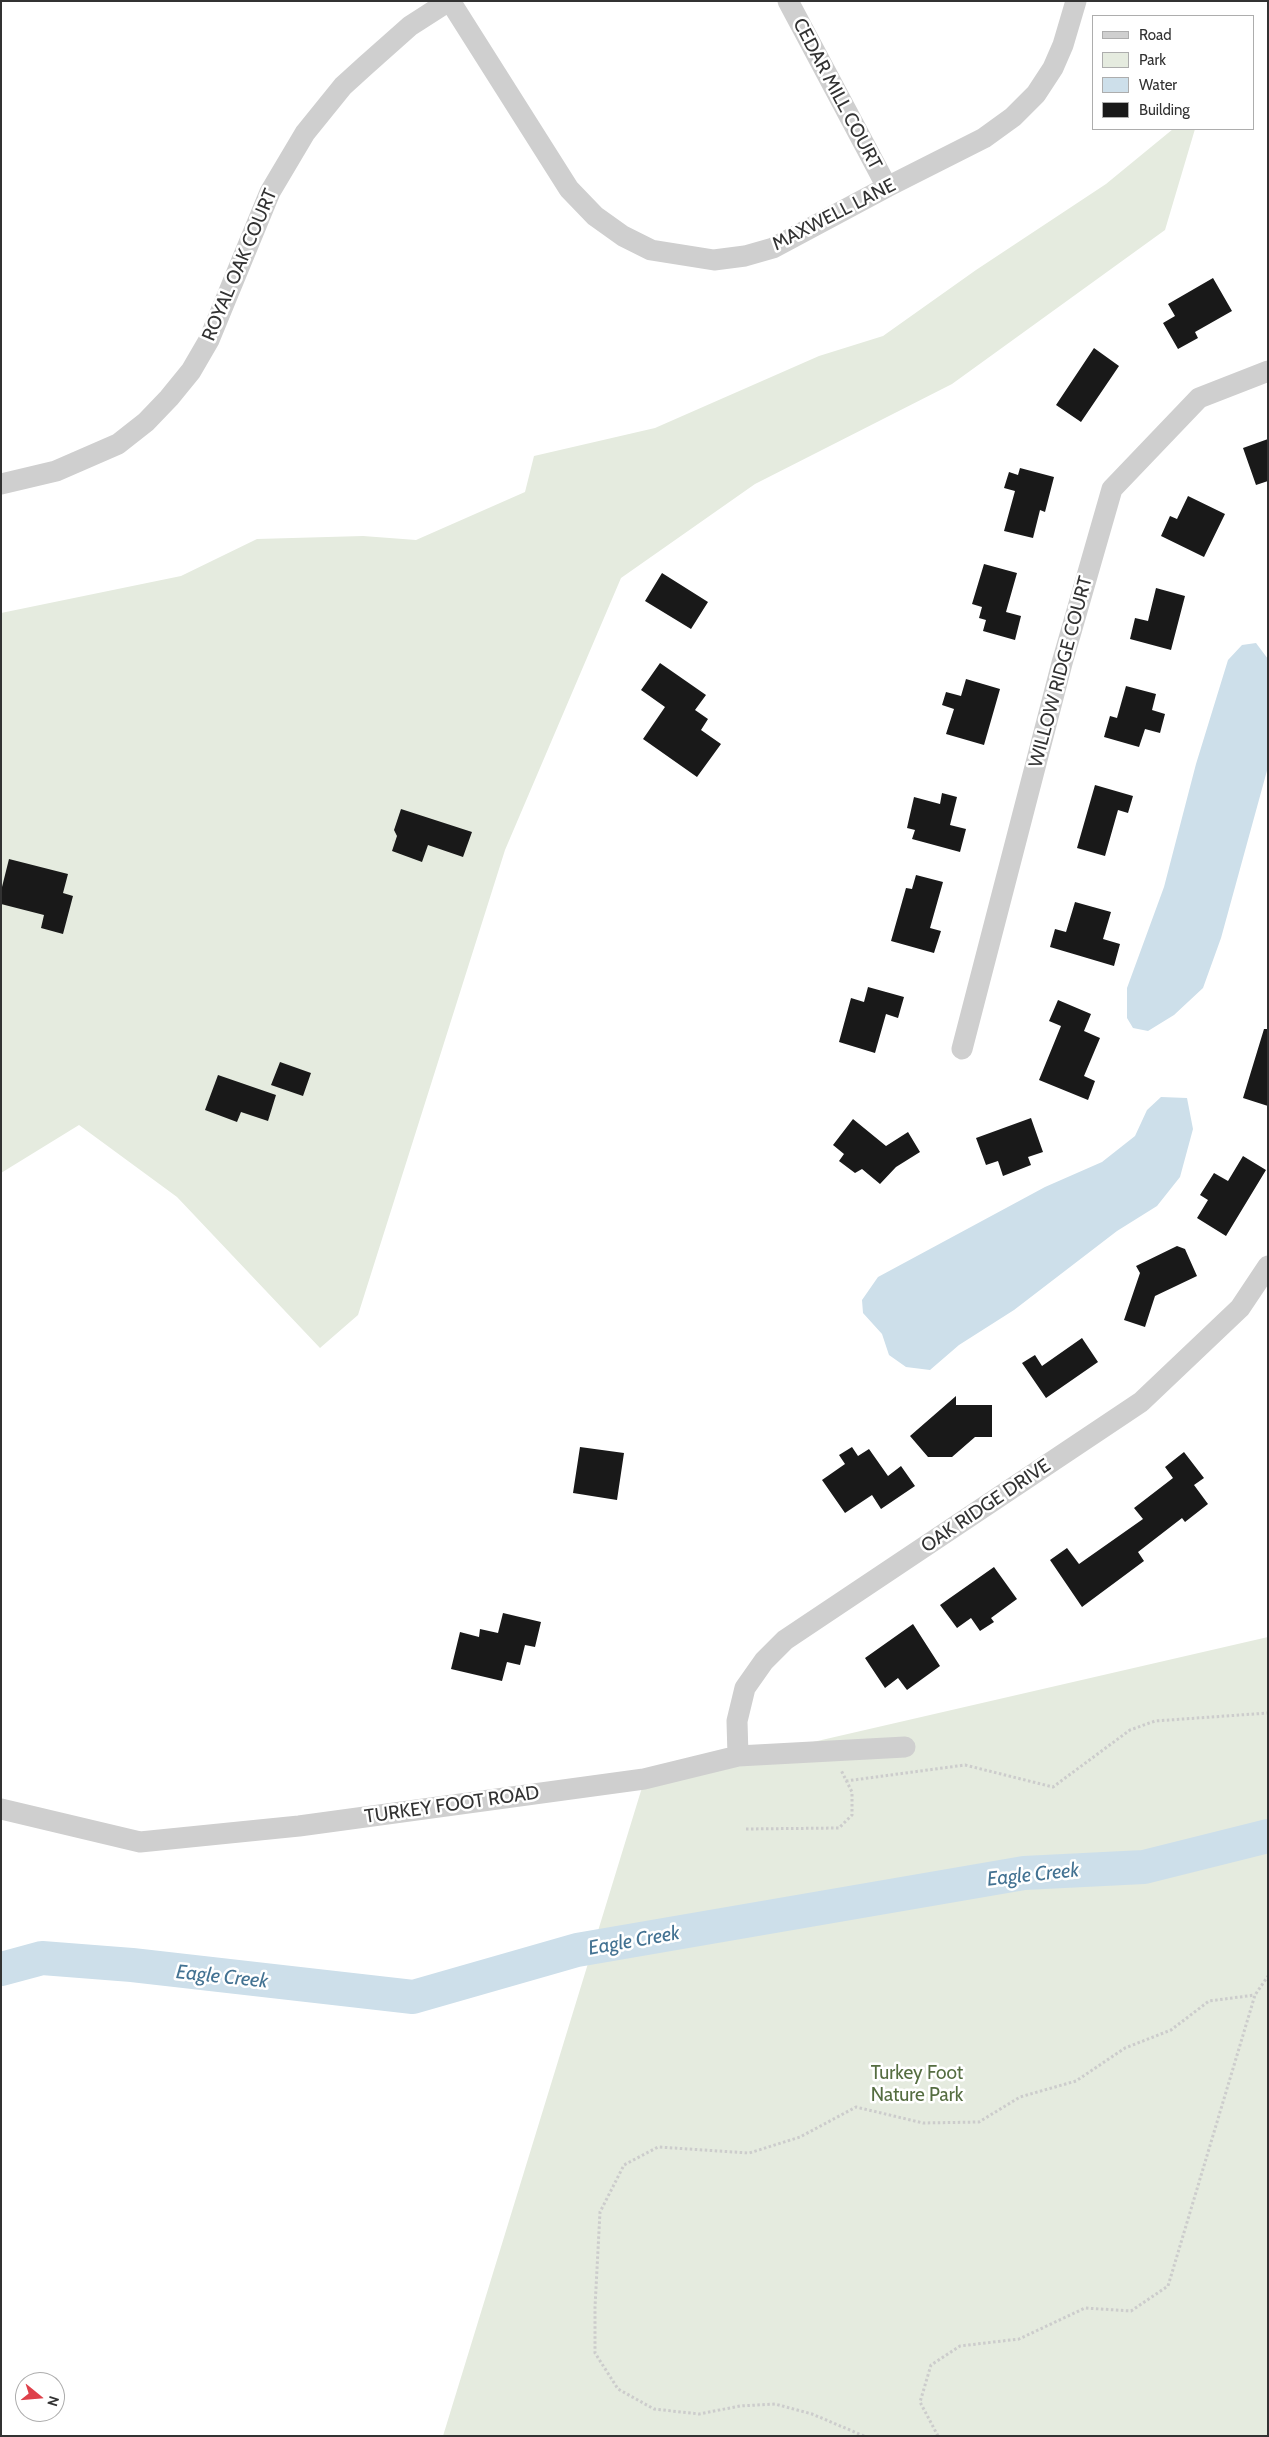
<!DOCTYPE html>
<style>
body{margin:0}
#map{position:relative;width:1269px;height:2437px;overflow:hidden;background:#fff;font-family:Cabin,sans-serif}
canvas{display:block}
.frame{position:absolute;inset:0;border:2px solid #323232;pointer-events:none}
.legend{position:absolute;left:1092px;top:15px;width:162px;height:115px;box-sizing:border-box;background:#fff;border:1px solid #adadad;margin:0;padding:6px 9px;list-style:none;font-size:15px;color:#323232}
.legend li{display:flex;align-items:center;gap:10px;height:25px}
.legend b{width:25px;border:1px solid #adadad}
.north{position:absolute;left:15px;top:2372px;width:50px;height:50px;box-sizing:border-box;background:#fff;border:1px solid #adadad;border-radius:50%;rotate:107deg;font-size:14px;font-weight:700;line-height:20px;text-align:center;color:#323232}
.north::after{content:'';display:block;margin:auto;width:18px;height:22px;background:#de404a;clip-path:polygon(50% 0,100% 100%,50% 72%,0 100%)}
</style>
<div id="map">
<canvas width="1269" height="2437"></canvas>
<div class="frame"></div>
<ul class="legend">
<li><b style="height:6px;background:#cfcfcf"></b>Road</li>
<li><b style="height:14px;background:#e5ebdf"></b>Park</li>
<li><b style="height:14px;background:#cddfea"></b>Water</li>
<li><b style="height:14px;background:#191919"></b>Building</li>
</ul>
<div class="north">N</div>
</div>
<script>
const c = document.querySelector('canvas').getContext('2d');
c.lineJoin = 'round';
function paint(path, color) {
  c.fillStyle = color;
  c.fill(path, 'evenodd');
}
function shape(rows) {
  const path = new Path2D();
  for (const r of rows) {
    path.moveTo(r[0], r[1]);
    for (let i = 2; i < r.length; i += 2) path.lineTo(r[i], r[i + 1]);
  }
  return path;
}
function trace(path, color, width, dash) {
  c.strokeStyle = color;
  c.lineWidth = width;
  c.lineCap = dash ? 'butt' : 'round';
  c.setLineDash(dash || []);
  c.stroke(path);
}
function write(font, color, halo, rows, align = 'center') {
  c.font = font + ' Cabin,sans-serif';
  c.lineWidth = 5;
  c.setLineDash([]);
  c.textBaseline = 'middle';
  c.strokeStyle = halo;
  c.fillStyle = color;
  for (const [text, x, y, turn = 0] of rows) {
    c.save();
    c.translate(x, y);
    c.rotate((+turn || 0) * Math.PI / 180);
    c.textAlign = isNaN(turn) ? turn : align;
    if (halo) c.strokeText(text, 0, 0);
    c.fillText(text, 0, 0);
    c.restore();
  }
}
paint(shape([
 [1173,129,1195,129,1165,230,952,384,755,484,621,578,505,850,358,1315,320,1348,177,1197,79,1125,1,1173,1,613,181,576,257,539,363,536,416,540,525,492,534,456,655,428,819,356,883,336,976,270,1106,184],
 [1268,1637,1268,2436,443,2436,644,1781]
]), '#e5ebdf');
paint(shape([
 [1256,643,1268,659,1268,767,1221,938,1203,988,1174,1015,1148,1031,1133,1028,1127,1018,1127,988,1164,887,1196,764,1228,660,1242,645],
 [1161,1097,1187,1098,1193,1129,1180,1177,1157,1206,1117,1231,1014,1310,959,1345,930,1370,906,1367,889,1355,882,1334,863,1313,862,1300,878,1277,1045,1187,1102,1162,1135,1136,1147,1110]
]), '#cddfea');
trace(shape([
 [1,1969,42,1958,132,1965,413,1997,577,1950,1024,1873,1144,1867,1268,1836]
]), '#cddfea', 34);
paint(shape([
 [1213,278,1232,311,1195,332,1198,338,1178,349,1163,323,1175,316,1168,304],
 [1094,348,1119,366,1081,422,1056,405],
 [1268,439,1268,481,1256,485,1243,448],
 [1020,468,1054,477,1045,512,1040,510,1033,538,1004,531,1015,491,1004,488,1009,472,1018,475],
 [1188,496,1225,514,1204,557,1161,536,1170,516,1177,519],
 [984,564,1017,573,1006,612,1021,616,1015,640,983,631,986,620,979,618,982,607,972,604],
 [662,573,708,602,691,629,645,601],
 [1156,588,1185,596,1171,650,1130,639,1135,618,1148,621],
 [660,663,706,695,695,710,708,719,701,730,721,744,697,777,643,739,665,707,641,690],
 [966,679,1000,689,984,745,946,734,954,709,942,705,946,692,961,696],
 [1126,686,1156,694,1152,710,1165,714,1160,733,1145,729,1139,747,1104,737,1110,716,1117,718],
 [1095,785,1133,796,1128,813,1118,810,1105,856,1077,848],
 [942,793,957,797,950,825,966,829,960,852,912,839,915,830,907,828,914,797,940,804],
 [401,809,472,832,463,857,428,845,422,862,392,851,397,836,394,830],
 [9,859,68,874,63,893,73,896,63,934,41,928,44,915,1,904,1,891],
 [916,875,943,882,930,928,941,931,934,953,891,941,906,888,912,889],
 [1075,902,1111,912,1103,939,1120,944,1114,966,1050,947,1055,929,1066,932],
 [868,987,904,997,898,1018,886,1014,875,1053,839,1042,851,998,864,1002],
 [1058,1000,1091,1014,1084,1031,1100,1038,1084,1076,1095,1081,1088,1100,1039,1080,1061,1026,1049,1021],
 [1264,1029,1268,1029,1268,1106,1243,1098],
 [280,1062,311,1073,303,1096,271,1085],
 [218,1075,276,1095,268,1121,241,1112,237,1122,205,1110],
 [1031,1118,1043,1152,1028,1157,1031,1165,1003,1176,998,1161,986,1165,976,1138],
 [853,1119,886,1146,908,1132,920,1152,896,1167,880,1184,862,1169,855,1173,839,1161,844,1154,833,1145],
 [1243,1156,1266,1170,1226,1236,1197,1218,1208,1200,1200,1195,1214,1173,1228,1181],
 [1177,1246,1185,1249,1197,1276,1155,1296,1145,1327,1124,1320,1140,1273,1136,1266],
 [1082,1338,1098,1362,1046,1398,1022,1363,1035,1355,1042,1366],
 [956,1396,956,1405,992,1405,992,1437,975,1437,952,1457,928,1457,910,1436],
 [580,1447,624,1453,617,1500,573,1493],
 [852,1447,858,1456,869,1449,888,1476,901,1466,915,1486,881,1509,872,1495,845,1513,822,1480,845,1464,839,1455],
 [1184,1452,1204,1478,1194,1485,1208,1504,1185,1522,1182,1518,1138,1552,1144,1561,1082,1607,1050,1560,1067,1548,1079,1564,1143,1519,1134,1508,1173,1478,1165,1467],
 [994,1567,1017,1599,991,1618,994,1622,980,1631,971,1618,957,1628,940,1605],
 [503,1613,541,1622,535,1647,525,1645,520,1665,507,1662,502,1681,451,1669,460,1632,479,1637,480,1629,498,1633],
 [913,1624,940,1666,907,1690,898,1678,885,1688,865,1658]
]), '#191919');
trace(shape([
 [846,1781,965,1765,1053,1787,1130,1730,1155,1721,1268,1713],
 [746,1829,839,1828,852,1815,852,1792,841,1770],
 [864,2436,812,2414,775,2404,740,2406,699,2414,654,2409,618,2389,595,2353,595,2307,600,2212,624,2165,658,2147,749,2153,800,2137,856,2107,923,2123,979,2122,1020,2097,1076,2081,1125,2048,1171,2030,1209,2001,1255,1995],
 [938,2436,920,2402,931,2365,960,2346,1019,2339,1085,2308,1131,2311,1168,2286,1255,1995,1268,1976]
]), '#ccc', 3, [2.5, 2.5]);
trace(shape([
 [450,1,569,189,595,216,623,236,651,250,714,260,745,256,773,248,887,187,984,138,1013,117,1036,94,1053,68,1063,45,1076,1],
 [788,1,887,187],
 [1,484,56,471,118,444,146,422,169,398,191,371,209,340,270,192,305,133,343,86,365,66,410,26,449,1],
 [962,1049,1062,663,1112,489,1199,398,1268,371],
 [738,1756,737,1721,745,1688,764,1661,785,1640,1141,1402,1240,1308,1268,1266],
 [1,1809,140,1842,299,1826,644,1779,738,1756,905,1747]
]), '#cfcfcf', 21);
write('19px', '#323232', '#fff', [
 ["CEDAR MILL COURT",837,94,62],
 ["MAXWELL LANE",834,215,-27],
 ["ROYAL OAK COURT",240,265,-67],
 ["WILLOW RIDGE COURT",1061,672,-75],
 ["OAK RIDGE DRIVE",986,1506,-34],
 ["TURKEY FOOT ROAD",452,1805,-8]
]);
write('19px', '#556d41', '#fff', [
 ["Turkey Foot",917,2073],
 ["Nature Park",917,2095]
]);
write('italic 20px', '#437292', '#fff', [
 ["Eagle Creek",1033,1875,-6],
 ["Eagle Creek",634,1941,-10],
 ["Eagle Creek",222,1977,6]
]);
</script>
